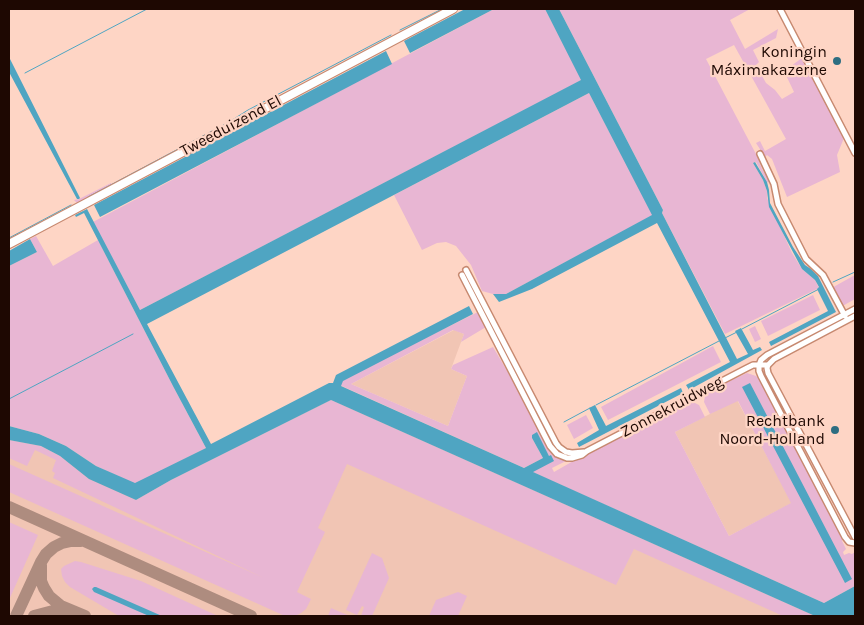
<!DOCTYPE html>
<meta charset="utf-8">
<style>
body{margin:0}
#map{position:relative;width:864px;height:625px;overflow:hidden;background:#fed5c5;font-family:Karla,sans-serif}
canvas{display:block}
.frame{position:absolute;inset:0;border:10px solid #1e0802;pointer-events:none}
</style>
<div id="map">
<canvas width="864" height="625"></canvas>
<div class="frame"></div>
</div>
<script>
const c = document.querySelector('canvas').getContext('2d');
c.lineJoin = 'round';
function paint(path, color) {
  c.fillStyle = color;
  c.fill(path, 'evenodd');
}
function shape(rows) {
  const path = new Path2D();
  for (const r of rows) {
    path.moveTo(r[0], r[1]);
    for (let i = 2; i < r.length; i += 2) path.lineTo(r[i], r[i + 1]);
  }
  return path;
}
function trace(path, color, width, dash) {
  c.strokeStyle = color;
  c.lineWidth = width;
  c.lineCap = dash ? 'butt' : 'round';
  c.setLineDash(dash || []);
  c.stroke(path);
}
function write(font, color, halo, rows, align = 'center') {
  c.font = font + ' Karla,sans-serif';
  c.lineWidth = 4.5;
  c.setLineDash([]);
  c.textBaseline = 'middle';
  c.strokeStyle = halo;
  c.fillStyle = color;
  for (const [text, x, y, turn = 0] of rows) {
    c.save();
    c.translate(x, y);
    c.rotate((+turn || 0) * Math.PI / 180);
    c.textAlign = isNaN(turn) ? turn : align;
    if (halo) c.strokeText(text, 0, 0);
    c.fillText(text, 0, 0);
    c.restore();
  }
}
paint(shape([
 [454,330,464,334,451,369,467,376,448,426,351,384],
 [331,400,815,616,9,616,9,440,41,446,136,500],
 [737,400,792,503,729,536,675,432]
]), '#f1c5b4');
paint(shape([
 [494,9,545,9,582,80,140,310,93,222],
 [559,9,750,9,730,20,745,49,778,29,776,38,753,50,759,62,756,65,766,83,775,90,782,99,794,92,784,71,802,58,844,138,837,155,840,172,787,197,772,159,767,155,765,157,756,143,760,141,765,151,786,139,734,45,706,59,757,156,762,169,771,183,767,182,756,162,753,163,763,180,767,191,767,198,792,253,802,269,815,280,819,288,725,334,662,213,663,210],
 [589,93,653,215,506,294,493,294,482,291,471,265,456,246,446,242,437,243,422,250,394,195],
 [111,183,113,186,78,204,74,200,79,199],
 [36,236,53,266,98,240,174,388,206,448,135,484,96,466,66,446,39,434,9,426,9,266,37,252,30,239],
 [855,275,855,299,839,308,828,290],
 [813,295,820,310,768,336,761,321],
 [478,312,486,327,461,342,464,334,453,330,351,384,448,426,467,376,451,369,453,365,493,347,519,391,550,450,555,454,568,460,552,468,554,472,575,460,688,402,693,402,699,405,705,417,675,432,729,536,791,503,738,401,710,414,704,402,705,396,709,391,747,373,756,376,760,380,842,536,842,541,846,549,843,552,844,555,849,553,852,554,855,552,855,586,824,603,532,472,549,456,537,433,532,438,543,458,524,468,335,383],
 [755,326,761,339,755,342,749,329],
 [713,346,721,362,608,420,601,407],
 [331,400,815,616,783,616,634,549,616,585,347,464,318,528,325,532,297,592,311,599,306,609,301,613,295,616,285,616,9,492,9,464,264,578,53,478,55,473,52,471,56,460,35,450,27,466,9,458,9,440,41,446,60,456,89,479,136,500,171,480],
 [586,415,593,428,574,439,567,425],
 [9,522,38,535,9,600],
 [372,553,382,558,389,578,372,616,361,616,364,607,362,606,357,615,346,610],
 [75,561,81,562,141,581,218,616,119,616,70,587,65,582,62,576,61,569,64,566],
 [458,592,467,596,458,616,429,616,436,600],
 [331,608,345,614,350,616,328,616]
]), '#e8b6d3');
paint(shape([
 [465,9,494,9,410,53,404,41],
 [545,9,559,9,663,210,662,213,737,359,748,354,735,331,741,328,753,350,760,347,762,350,689,390,686,385,730,362,657,223,532,289,499,302,493,294,506,294,652,215,589,93,147,324,211,444,329,383,333,383,336,375,469,306,473,314,343,381,341,386,524,468,543,458,532,438,532,435,537,432,549,456,551,455,554,461,533,472,824,603,855,586,855,616,815,616,331,400,171,480,136,500,89,479,60,456,41,446,9,440,9,426,39,434,66,446,96,466,135,483,206,448,174,388,84,213,76,217,75,215,87,209,140,310,581,80],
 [386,51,392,64,100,217,94,205],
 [9,57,78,194,80,198,79,199,77,199,9,72],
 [755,162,767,182,769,190,770,203,793,247,805,265,811,269,818,276,836,312,771,346,769,342,828,311,817,289,819,287,815,280,802,269,769,207,767,191,763,180,753,163],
 [30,239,37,252,9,266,9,251],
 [750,383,852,579,845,583,742,387],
 [681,388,683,393,579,447,577,443,599,430,589,408,595,405,606,426],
 [94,587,96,587,162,616,149,616,94,592,92,589]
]), '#4fa5c2');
trace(shape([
 [400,30,442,9],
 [25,73,147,9],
 [88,197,229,122,248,110,391,35],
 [9,238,71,205],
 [833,282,855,272],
 [742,329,819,289],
 [725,338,737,332],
 [9,399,133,334],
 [596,405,719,341],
 [564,422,590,408]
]), '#4fa5c2', 1);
trace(shape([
 [9,507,251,616],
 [41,565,41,581,44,588,49,596,61,606,85,616],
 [16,616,41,562,46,554,54,547,62,543,71,541,81,541],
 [34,616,53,611,70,612]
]), '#ae8c7f', 12);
const street = shape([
 [780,9,855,153],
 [760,154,774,184,778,204,806,259,823,275,845,316],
 [466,270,556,443,559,447,566,452,572,453,584,452],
 [462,275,550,446,557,454,567,458,572,458,582,455,587,451,747,368,753,365,768,365,774,359,855,316],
 [855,309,767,355,761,360,759,365,759,371,761,376,845,537,849,542,855,543],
 [768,365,767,368,768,373,855,537]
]);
const secondary = shape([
 [9,244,453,9]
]);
trace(street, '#c78970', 8);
trace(secondary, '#c78970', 10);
trace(street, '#fff', 5);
trace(secondary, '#fff', 8);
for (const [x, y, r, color] of [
 [837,61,5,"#2d6d81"],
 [835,430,5,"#2d6d81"]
]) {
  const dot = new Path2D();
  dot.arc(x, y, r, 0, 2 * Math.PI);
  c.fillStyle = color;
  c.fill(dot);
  trace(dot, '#fed5c5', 2);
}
write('16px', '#1e0802', '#fed5c5', [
 ["Koningin",827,52],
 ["Máximakazerne",827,70],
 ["Rechtbank",825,421],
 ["Noord-Holland",825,439]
], 'right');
write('16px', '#1e0802', '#fed5c5', [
 ["Tweeduizend El",231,126,-28],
 ["Zonnekruidweg",672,407,-28]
]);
</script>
